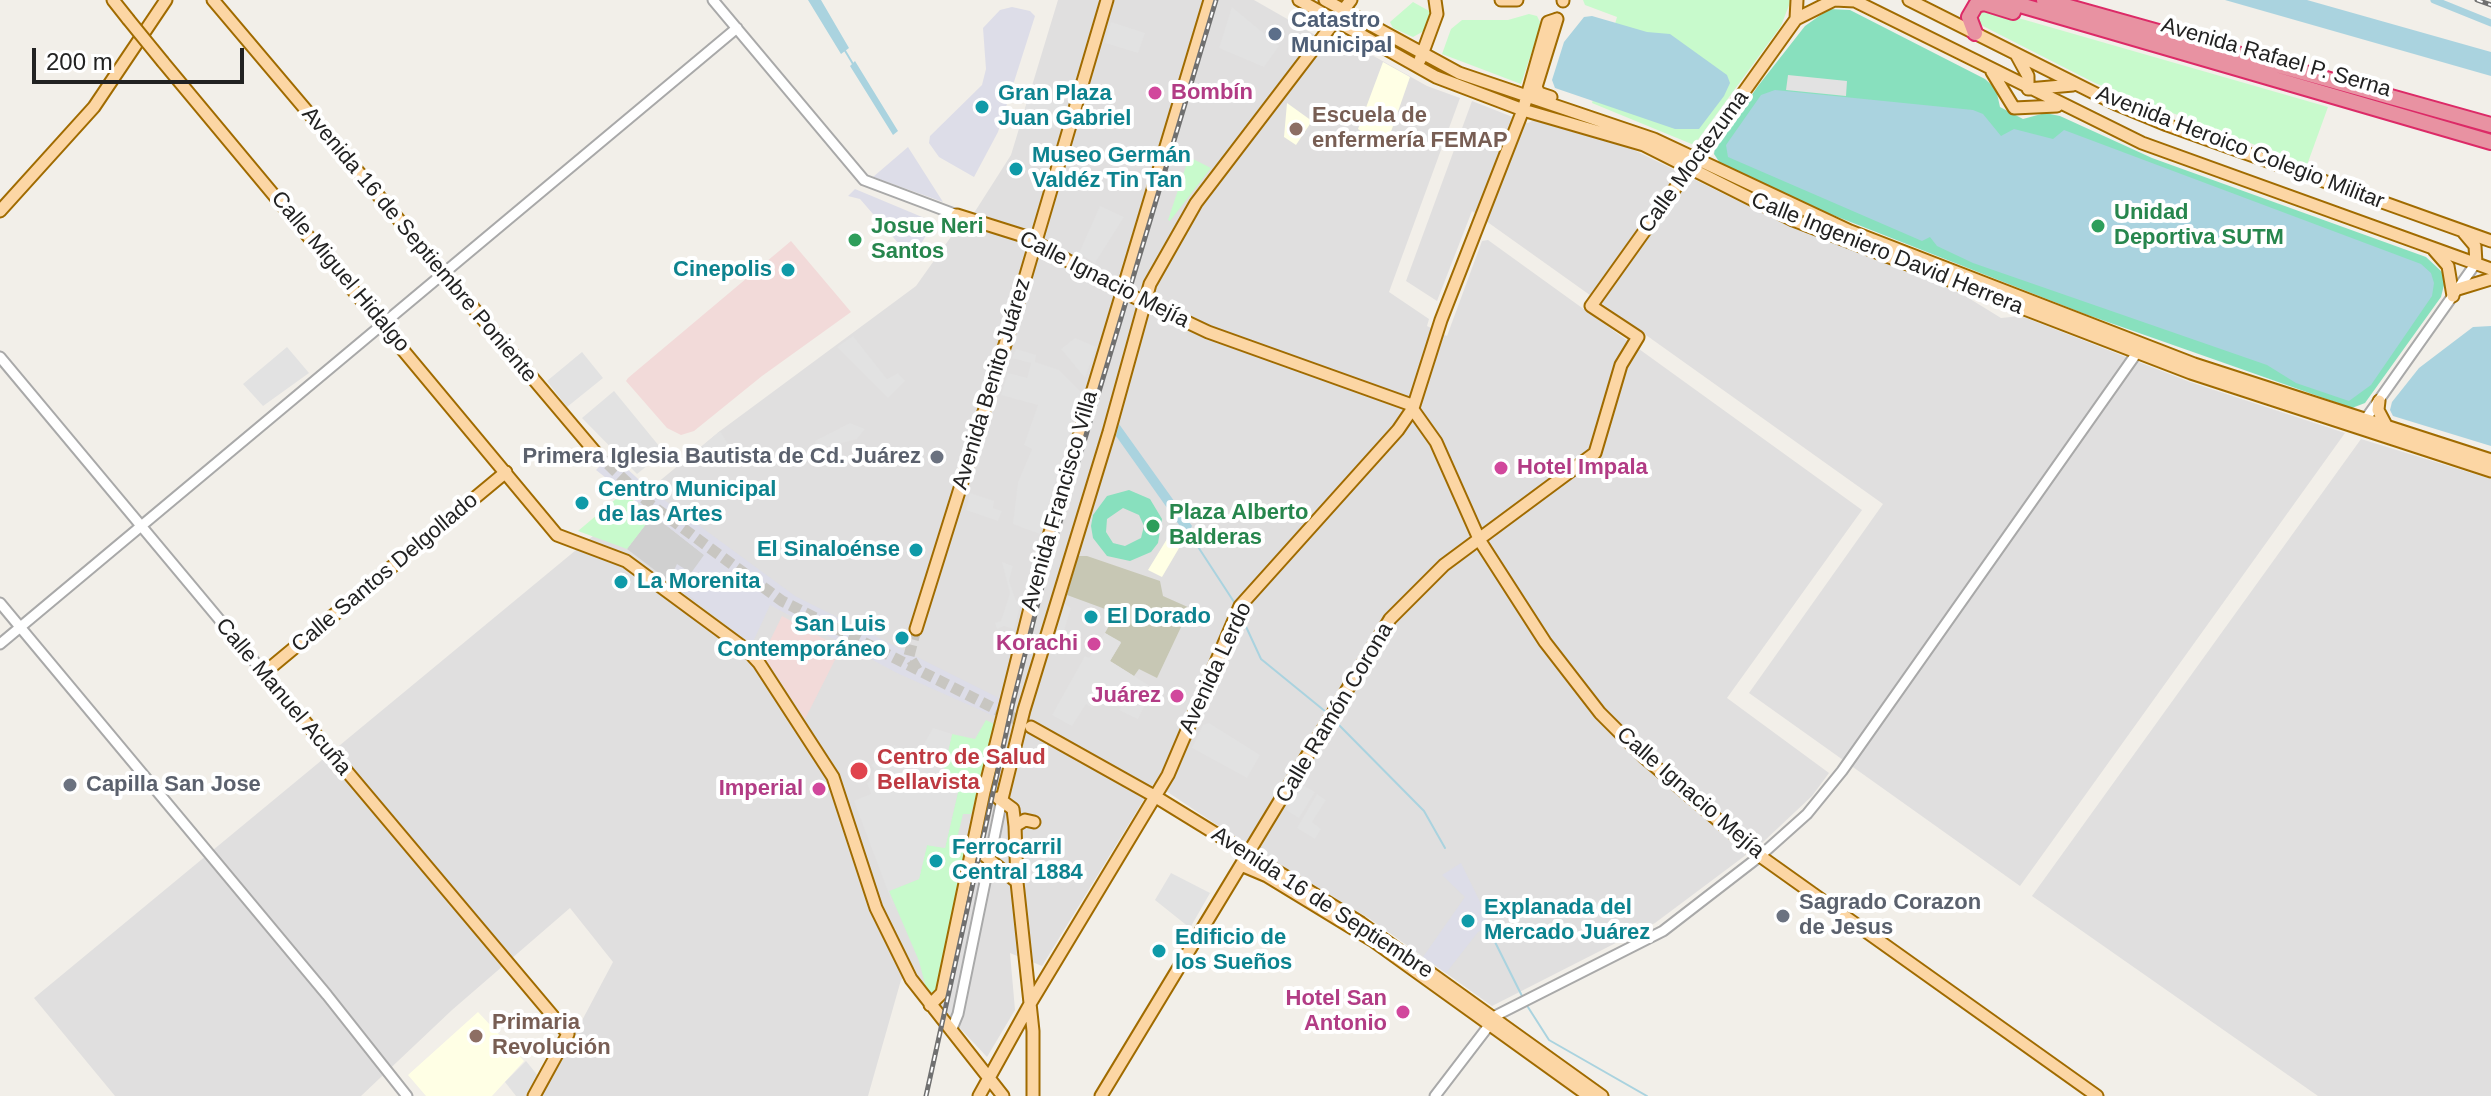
<!DOCTYPE html>
<meta charset="utf-8">
<style>
body{margin:0}
#map{position:relative;width:2491px;height:1096px;overflow:hidden;background:#f2efe9;font-family:Arial,sans-serif}
canvas{display:block}
.scale{position:absolute;left:32px;top:48px;width:212px;height:36px;box-sizing:border-box;border:4px solid #222;border-top:0;padding-left:10px;font-size:24px;line-height:28px;white-space:nowrap;color:#222;-webkit-text-stroke:6px #fff;paint-order:stroke}
</style>
<div id="map">
<canvas width="2491" height="1096"></canvas>
<div class="scale">200 m</div>
</div>
<script>
const c = document.querySelector('canvas').getContext('2d');
c.lineJoin = 'round';
function paint(path, color) {
  c.fillStyle = color;
  c.fill(path, 'evenodd');
}
function shape(rows) {
  const path = new Path2D();
  for (const r of rows) {
    path.moveTo(r[0], r[1]);
    for (let i = 2; i < r.length; i += 2) path.lineTo(r[i], r[i + 1]);
  }
  return path;
}
function trace(path, color, width, dash) {
  c.strokeStyle = color;
  c.lineWidth = width;
  c.lineCap = dash ? 'butt' : 'round';
  c.setLineDash(dash || []);
  c.stroke(path);
}
function write(font, color, halo, rows, align = 'center') {
  c.font = font + ' Arial,sans-serif';
  c.lineWidth = 8;
  c.setLineDash([]);
  c.textBaseline = 'middle';
  c.strokeStyle = halo;
  c.fillStyle = color;
  for (const [text, x, y, turn = 0] of rows) {
    c.save();
    c.translate(x, y);
    c.rotate((+turn || 0) * Math.PI / 180);
    c.textAlign = isNaN(turn) ? turn : align;
    if (halo) c.strokeText(text, 0, 0);
    c.fillText(text, 0, 0);
    c.restore();
  }
}
paint(shape([
 [1058,0,1254,0,1331,44,1338,36,1427,86,1460,98,1389,292,1429,319,1427,326,1447,336,1482,241,1488,240,1862,510,1727,698,1829,773,1812,796,1762,843,1655,923,1492,1006,1370,919,1244,843,1154,783,1042,966,1010,953,1015,1010,987,1057,925,991,914,968,901,980,868,1096,542,1096,613,962,570,908,452,1010,361,1096,115,1096,34,998,720,431,916,286,960,224,967,224,1011,155],
 [1472,101,1528,123,1534,120,1584,131,1634,150,1781,222,1962,294,2001,318,2021,316,2190,382,2345,433,2020,886,1749,693,1883,504,1472,211,1437,301,1406,281],
 [2361,439,2491,479,2491,1096,2318,1096,2032,896]
]), '#e0dfdf');
paint(shape([
 [791,241,851,312,762,376,694,431,681,435,667,428,626,381,628,378],
 [782,616,841,648,805,719,763,655]
]), '#f2dad9');
paint(shape([
 [1383,62,1410,77,1385,149,1358,129],
 [1287,103,1312,121,1296,145,1284,137],
 [1170,534,1182,543,1162,577,1148,570],
 [478,1012,524,1061,492,1096,426,1096,408,1075]
]), '#ffffe5');
paint(shape([
 [653,515,722,569,698,603,627,549]
]), '#d0d0d0');
paint(shape([
 [1078,556,1087,556,1160,581,1163,596,1190,608,1157,678,1139,669,1134,676,1110,661,1121,643,1105,633,1116,613,1067,595]
]), '#c7c7b4');
paint(shape([
 [1583,0,1791,0,1781,26,1694,145,1592,103,1617,17,1585,5],
 [1413,2,1431,12,1424,31,1413,37,1393,28,1390,22],
 [1987,9,2328,107,2307,165,2095,83,1979,24,1977,14],
 [1529,14,1537,16,1541,24,1521,84,1442,54,1451,29,1462,20,1508,20],
 [1189,157,1211,168,1170,221,1168,220],
 [623,493,653,515,627,549,578,531],
 [986,720,996,725,971,814,963,814,955,847,965,852,959,896,937,992,933,993,926,988,919,961,889,891,919,879,927,845,945,848,958,792,939,788,952,734,975,739]
]), '#c8facc');
paint(shape([
 [1829,9,1850,10,1985,79,1996,89,2000,107,2023,119,2045,113,2060,116,2152,158,2426,257,2442,272,2445,281,2441,297,2365,403,2352,408,2085,314,1792,199,1720,163,1714,154,1715,148,1758,86,1805,26],
 [1129,490,1150,499,1162,519,1158,543,1151,552,1130,561,1107,556,1093,538,1091,526,1093,515,1107,496],
 [1123,508,1139,515,1144,526,1141,538,1125,546,1113,543,1106,532,1107,519]
]), '#88e0be');
paint(shape([
 [1232,7,1279,46,1264,67,1219,48],
 [1111,22,1145,33,1138,53,1105,43],
 [1788,75,1847,81,1846,96,1786,90],
 [1029,95,1062,105,1055,129,1022,119],
 [1100,206,1124,217,1095,263,1079,253],
 [853,336,887,379,898,373,905,381,888,398,837,347],
 [1075,338,1096,347,1085,378,1061,349],
 [287,347,309,373,263,406,243,384],
 [1016,349,1036,355,1035,362,1059,370,1081,392,1040,534,1013,524,1018,482,1032,449,1024,445,1038,405,1001,395,1008,373,1027,378,1031,363,1012,358],
 [582,352,603,378,567,407,547,381],
 [614,391,664,452,637,474,582,418],
 [850,423,865,429,857,439,817,449,815,441],
 [720,431,734,454,722,467,700,448],
 [970,493,994,501,993,508,1002,511,998,521,966,510],
 [1002,562,1013,566,1009,581,1016,601,1021,603,1014,629,1004,626,997,629,995,623,1001,621,1010,593],
 [1063,603,1071,608,1056,656,1048,651],
 [1105,633,1121,642,1110,661,1153,688,1138,719,1119,710,1126,699,1116,693,1109,704,1099,698,1092,708,1086,704,1072,726,1052,715,1085,656,1089,658],
 [1209,723,1260,755,1247,778,1192,748,1203,725],
 [933,728,952,734,940,787,958,791,945,848,927,845,919,879,889,891,895,910,854,801,871,794,867,783,873,779,874,768,871,766,879,755,886,759,885,753,894,745,911,753,924,744],
 [1302,785,1315,792,1299,818,1286,810],
 [1317,794,1326,800,1312,822,1321,829,1315,839,1297,828],
 [1171,873,1210,893,1190,928,1155,900],
 [526,1061,539,1077,529,1096,516,1096,505,1082]
]), '#e2e2e2');
paint(shape([
 [1012,7,1030,11,1035,16,998,132,974,177,939,157,929,143,930,136,982,85,986,69,983,28,1000,10],
 [908,147,943,202,873,177],
 [855,189,934,222,912,259,860,199,848,196],
 [611,454,648,488,795,596,1001,699,996,717,897,673,770,605,752,644,669,581,677,564,691,573,704,555,596,470],
 [1461,863,1482,906,1486,907,1485,916,1490,925,1478,932,1446,973,1423,957,1465,897,1442,875]
]), '#dddde8');
paint(shape([
 [808,0,821,0,849,48,841,54],
 [2225,0,2307,0,2491,52,2491,76],
 [1592,16,1647,32,1670,34,1727,75,1730,83,1724,96,1699,129,1675,129,1555,88,1552,80,1564,42,1584,17],
 [855,61,898,131,893,135,850,66],
 [1775,90,1973,110,1983,114,2001,136,2014,129,2053,139,2064,130,2421,264,2431,273,2434,283,2432,296,2371,385,2349,401,2296,383,2267,365,1973,263,1937,246,1930,237,1922,241,1728,157,1726,145,1761,95],
 [2491,326,2491,446,2393,416,2390,410,2392,402,2419,368,2473,327],
 [1119,424,1192,526,1187,536,1116,436]
]), '#aad3df');
trace(shape([
 [844,49,853,64],
 [1189,533,1236,605],
 [1242,618,1261,659,1326,712],
 [1334,720,1424,811,1445,848],
 [1488,928,1523,998],
 [1526,1004,1549,1040,1647,1096]
]), '#aad3df', 2);
trace(shape([
 [2434,0,2491,23]
]), '#aad3df', 7);
trace(shape([
 [596,453,650,504,782,601,1027,725],
 [916,629,909,656,918,671]
]), '#c8c6c1', 11, [11, 5.5]);
const minor = shape([
 [713,0,864,180,957,215],
 [0,357,264,673],
 [2362,424,2476,263],
 [0,603,327,995,407,1096],
 [0,644,737,28],
 [951,1031,958,1014,1002,799],
 [1435,1096,1497,1015,1663,931,1760,856,1807,814,1842,771,2141,347]
]);
const major = shape([
 [113,0,128,19],
 [213,0,596,453],
 [1299,0,1436,77,1523,110,1644,145,1793,220,2191,373,2491,471],
 [1325,0,1459,73,1654,139,1850,231,2194,364,2491,460],
 [1501,0,1517,0],
 [1853,0,2142,143,2491,269],
 [1909,0,2116,104,2167,125,2491,241],
 [1563,1,1563,0],
 [1796,19,1797,0],
 [2016,54,2028,76,2028,89,2073,85],
 [1420,60,1437,14,1435,0],
 [163,62,557,535,626,561,748,651,759,663,833,777,876,908,911,979,1003,1096],
 [1992,72,2014,108,2057,106],
 [1551,97,1539,93,1536,87,1557,19],
 [0,211,94,107,166,0],
 [957,215,1027,237,1115,288,1208,332,1409,404,1436,442,1480,541,1545,642,1600,713,1644,757,1760,856,2097,1096],
 [2464,233,2475,246,2476,263],
 [2434,250,2448,266,2453,296],
 [2458,289,2491,279],
 [2379,401,2378,410,2387,427],
 [506,472,264,673,568,1034,534,1096],
 [916,629,1013,319,1107,0],
 [1031,727,1156,797,1361,923,1602,1096],
 [998,798,1013,809,1015,826,1017,882,1033,1031,1033,1096],
 [1002,799,1024,710,1109,432,1150,284,1196,203,1351,0],
 [1015,826,1025,820,1034,822],
 [985,856,1017,882],
 [1241,865,1267,876,1372,940,1589,1096],
 [930,1005,942,993,984,792,1043,556,1210,0],
 [979,1096,1030,1004,1168,775,1240,606,1398,430,1413,408,1441,320,1523,110,1548,22,1557,19],
 [1101,1096,1390,619,1444,565,1595,453,1621,365,1638,337,1591,306,1796,19,1834,0,1855,1]
]);
const highway = shape([
 [2003,0,2491,142],
 [2044,0,2491,125],
 [1975,33,1969,17,1976,5,1984,3,2013,12]
]);
trace(minor, '#a9a9a9', 13);
trace(major, '#a06b00', 15);
trace(highway, '#dc2a67', 18);
trace(minor, '#fff', 9);
trace(major, '#fcd6a4', 11);
trace(highway, '#e892a2', 14);
const rail = shape([
 [2477,0,2491,5],
 [926,1096,1013,702,1049,559,1216,0]
]);
trace(rail, '#707070', 5);
trace(rail, '#fff', 2, [6]);
const majorBridge = shape([
 [128,19,163,62]
]);
trace(majorBridge, '#a06b00', 15, []);
trace(majorBridge, '#fcd6a4', 11);
for (const [x, y, r, color] of [
 [1275,34,8,"#5c6f8a"],
 [1155,93,8,"#d1479c"],
 [982,107,8,"#0f9aa8"],
 [1296,129,8,"#8d6e63"],
 [1016,169,8,"#0f9aa8"],
 [2098,226,8,"#2e9e5b"],
 [855,240,8,"#2e9e5b"],
 [788,270,8,"#0f9aa8"],
 [937,457,8,"#6b7280"],
 [1501,468,8,"#d1479c"],
 [582,503,8,"#0f9aa8"],
 [1153,526,8,"#2e9e5b"],
 [916,550,8,"#0f9aa8"],
 [621,582,8,"#0f9aa8"],
 [1091,617,8,"#0f9aa8"],
 [902,638,8,"#0f9aa8"],
 [1094,644,8,"#d1479c"],
 [1177,696,8,"#d1479c"],
 [859,771,10,"#e0444e"],
 [70,785,8,"#6b7280"],
 [819,789,8,"#d1479c"],
 [936,861,8,"#0f9aa8"],
 [1783,916,8,"#6b7280"],
 [1468,921,8,"#0f9aa8"],
 [1159,951,8,"#0f9aa8"],
 [1403,1012,8,"#d1479c"],
 [476,1036,8,"#8d6e63"]
]) {
  const dot = new Path2D();
  dot.arc(x, y, r, 0, 2 * Math.PI);
  c.fillStyle = color;
  c.fill(dot);
  trace(dot, '#fff', 3);
}
write('bold 22px', '#4e5e75', '#fff', [
 ["Catastro",1291,21],
 ["Municipal",1291,46]
], 'left');
write('22px', '#222', '#fff', [
 ["Avenida Rafael P. Serna",2276,58,16],
 ["Avenida Heroico Colegio Militar",2240,148,21],
 ["Calle Moctezuma",1694,162,-54],
 ["Avenida 16 de Septiembre Poniente",419,245,50],
 ["Calle Ingeniero David Herrera",1887,254,22],
 ["Calle Miguel Hidalgo",340,272,50],
 ["Calle Ignacio Mejía",1104,280,27],
 ["Avenida Benito Juárez",992,384,-73],
 ["Avenida Francisco Villa",1060,501,-74],
 ["Calle Santos Delgollado",385,573,-40],
 ["Avenida Lerdo",1216,668,-65],
 ["Calle Manuel Acuña",283,697,50],
 ["Calle Ramón Corona",1335,713,-59],
 ["Calle Ignacio Mejía",1690,793,41],
 ["Avenida 16 de Septiembre",1322,903,33]
]);
write('bold 22px', '#b23c85', '#fff', [
 ["Bombín",1171,93,"left"],
 ["Hotel Impala",1517,468,"left"],
 ["Korachi",1078,644],
 ["Juárez",1161,696],
 ["Imperial",803,789],
 ["Hotel San",1387,999],
 ["Antonio",1387,1024]
], 'right');
write('bold 22px', '#0d838f', '#fff', [
 ["Gran Plaza",998,94],
 ["Juan Gabriel",998,119],
 ["Museo Germán",1032,156],
 ["Valdéz Tin Tan",1032,181],
 ["Cinepolis",772,270,"right"],
 ["Centro Municipal",598,490],
 ["de las Artes",598,515],
 ["El Sinaloénse",900,550,"right"],
 ["La Morenita",637,582],
 ["El Dorado",1107,617],
 ["San Luis",886,625,"right"],
 ["Contemporáneo",886,650,"right"],
 ["Ferrocarril",952,848],
 ["Central 1884",952,873],
 ["Explanada del",1484,908],
 ["Mercado Juárez",1484,933],
 ["Edificio de",1175,938],
 ["los Sueños",1175,963]
], 'left');
write('bold 22px', '#785e54', '#fff', [
 ["Escuela de",1312,116],
 ["enfermería FEMAP",1312,141],
 ["Primaria",492,1023],
 ["Revolución",492,1048]
], 'left');
write('bold 22px', '#27864d', '#fff', [
 ["Unidad",2114,213],
 ["Deportiva SUTM",2114,238],
 ["Josue Neri",871,227],
 ["Santos",871,252],
 ["Plaza Alberto",1169,513],
 ["Balderas",1169,538]
], 'left');
write('bold 22px', '#5b616d', '#fff', [
 ["Primera Iglesia Bautista de Cd. Juárez",921,457,"right"],
 ["Capilla San Jose",86,785],
 ["Sagrado Corazon",1799,903],
 ["de Jesus",1799,928]
], 'left');
write('bold 22px', '#be3a42', '#fff', [
 ["Centro de Salud",877,758],
 ["Bellavista",877,783]
], 'left');
</script>
